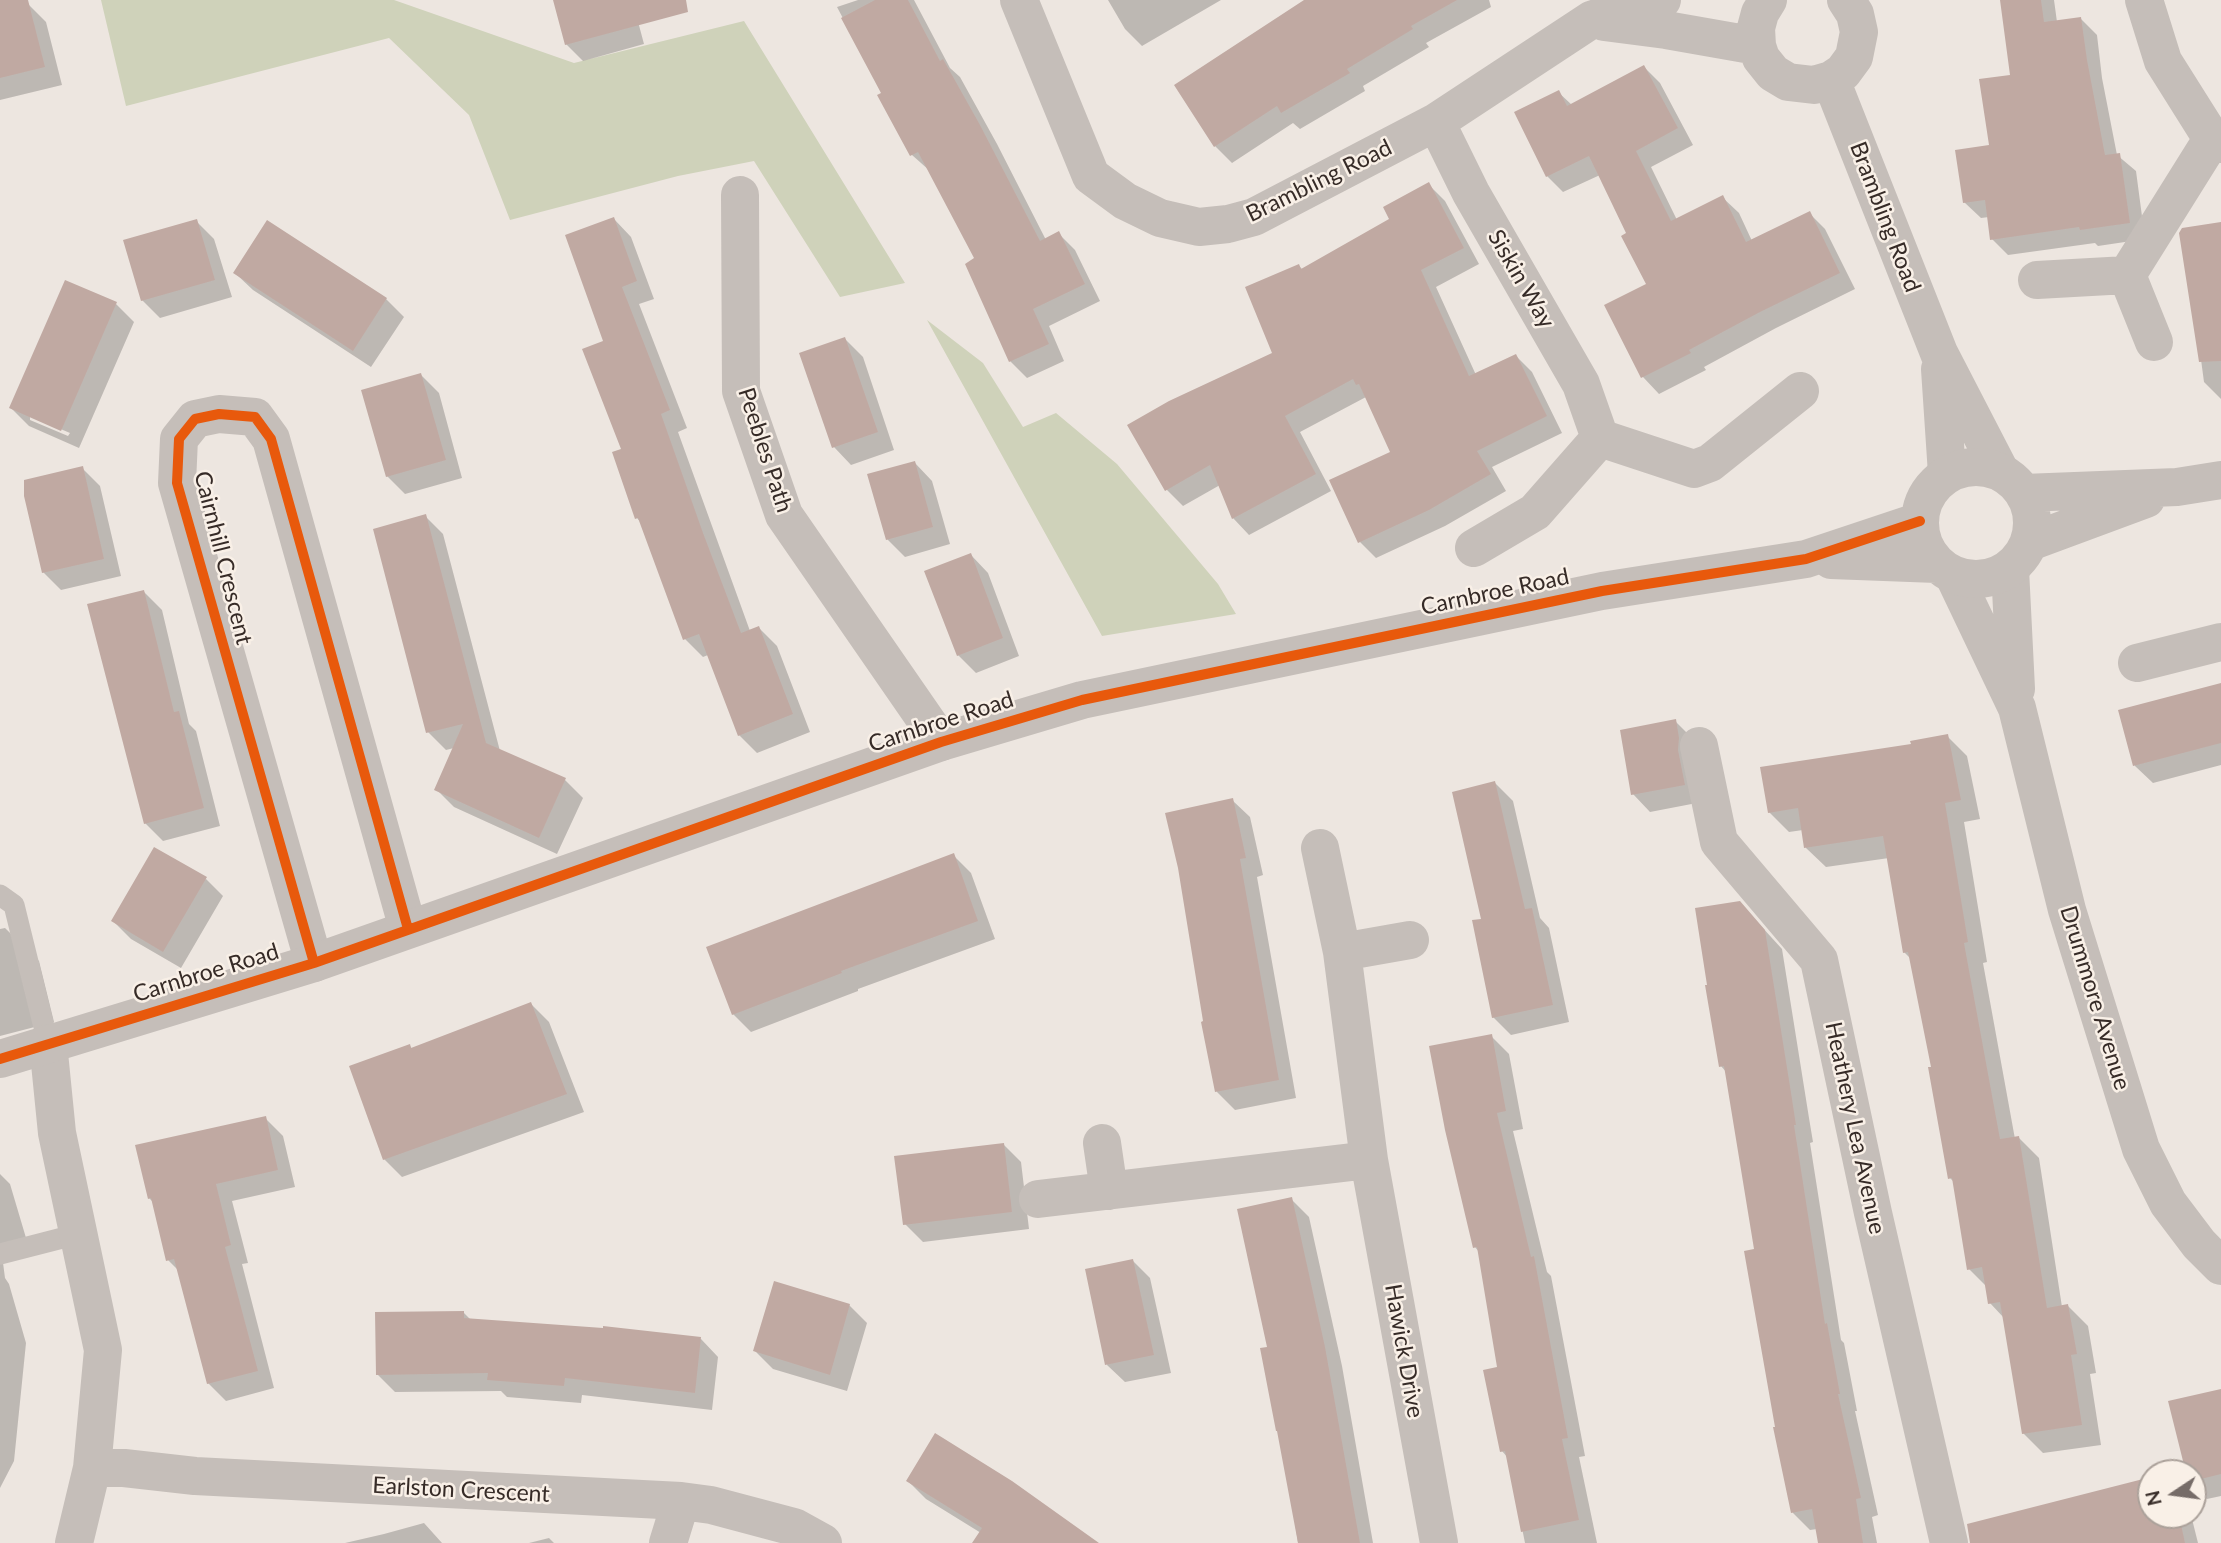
<!DOCTYPE html>
<style>
body{margin:0}
#map{position:relative;width:2221px;height:1543px;overflow:hidden;background:#ede6e0;font-family:Lato,sans-serif}
canvas{display:block}
.north{position:absolute;left:2137px;top:1459px;width:70px;height:70px;box-sizing:border-box;background:#f9f0e7;border:2px solid #aba19a;border-radius:50%;rotate:257deg;font-size:19px;font-weight:700;line-height:28px;text-align:center;color:#362b27}
.north::after{content:'';display:block;margin:auto;width:24px;height:32px;background:#766c68;clip-path:polygon(50% 0,100% 100%,50% 72%,0 100%)}
</style>
<div id="map">
<canvas width="2221" height="1543"></canvas>
<div class="north">N</div>
</div>
<script>
const c = document.querySelector('canvas').getContext('2d');
c.lineJoin = 'round';
function paint(path, color) {
  c.fillStyle = color;
  c.fill(path, 'evenodd');
}
function shape(rows) {
  const path = new Path2D();
  for (const r of rows) {
    if (r.length === 3) {
      path.moveTo(r[0] + r[2], r[1]);
      path.arc(r[0], r[1], r[2], 0, 2 * Math.PI);
      continue;
    }
    path.moveTo(r[0], r[1]);
    for (let i = 2; i < r.length; i += 2) path.lineTo(r[i], r[i + 1]);
  }
  return path;
}
function trace(path, color, width, dash) {
  c.strokeStyle = color;
  c.lineWidth = width;
  c.lineCap = dash ? 'butt' : 'round';
  c.setLineDash(dash || []);
  c.stroke(path);
}
function write(font, color, halo, rows, align = 'center') {
  c.font = font + ' Lato,sans-serif';
  c.lineWidth = 5;
  c.setLineDash([]);
  c.textBaseline = 'middle';
  c.strokeStyle = halo;
  c.fillStyle = color;
  for (const [text, x, y, turn = 0] of rows) {
    c.save();
    c.translate(x, y);
    c.rotate((+turn || 0) * Math.PI / 180);
    c.textAlign = isNaN(turn) ? turn : align;
    if (halo) c.strokeText(text, 0, 0);
    c.fillText(text, 0, 0);
    c.restore();
  }
}
paint(shape([
 [101,0,394,0,574,63,744,21,905,283,840,297,754,161,678,176,510,220,469,115,389,38,126,106],
 [927,320,983,363,1023,427,1056,413,1117,464,1218,584,1236,614,1102,636]
]), '#cfd2ba');
paint(shape([
 [554,0,649,0,633,3,644,44,583,61,566,44],
 [858,0,914,0,950,68,960,77,997,144,1046,240,1059,234,1075,250,1100,301,1049,326,1064,361,1027,378,1010,361,976,258,930,171,912,155,880,96,883,94,837,7],
 [1108,0,1221,0,1142,46,1125,29],
 [1325,0,1489,0,1491,7,1426,43,1429,47,1363,86,1365,91,1300,129,1293,123,1232,163,1215,146],
 [2002,0,2054,0,2057,22,2081,19,2097,35,2102,78,2117,155,2136,171,2145,239,2098,246,2095,243,2008,255,1992,239,1989,217,1981,218,1964,202,1991,146,2012,77],
 [28,4,46,22,62,85,0,100,0,11],
 [1644,67,1660,83,1693,145,1651,167,1677,220,1722,197,1739,213,1752,241,1809,213,1825,229,1855,289,1776,328,1704,367,1706,370,1659,394,1643,377,1607,306,1649,284,1629,234,1600,175,1563,192,1547,176,1558,92,1572,105],
 [1429,185,1445,201,1479,264,1436,287,1476,375,1516,356,1532,372,1562,433,1492,467,1506,491,1445,526,1376,558,1360,542,1392,453,1366,397,1300,432,1331,491,1249,535,1233,518,1220,485,1183,506,1166,489,1275,354,1299,266,1303,270,1392,219],
 [614,219,631,237,654,299,639,304,687,428,678,432,750,631,759,628,777,646,810,732,757,753,739,735,708,655,703,657,685,639,642,524,637,518,605,342],
 [196,221,214,239,232,297,160,318,142,300],
 [2221,224,2221,399,2204,382,2193,300],
 [235,273,386,299,404,317,371,367,253,290],
 [116,304,134,322,79,448,29,426,11,408],
 [30,416,70,433,68,436,30,420],
 [845,339,863,357,894,450,851,465,834,447],
 [421,375,439,393,462,478,405,494,387,476],
 [915,463,932,481,950,544,905,557,887,539],
 [82,468,100,486,121,576,61,590,43,572],
 [425,516,443,534,500,751,565,780,583,798,557,854,454,807,436,789,454,748,446,750,428,732],
 [971,555,988,573,1019,656,976,673,958,655],
 [144,592,162,610,189,724,196,731,220,826,163,841,145,823],
 [2221,684,2221,765,2153,783,2135,766,2120,711],
 [1675,721,1693,739,1702,802,1650,812,1633,794],
 [1947,736,1967,756,1980,819,1964,822,1987,962,1983,963,2015,1139,2019,1138,2039,1158,2062,1307,2068,1306,2088,1326,2096,1373,2090,1374,2101,1445,2043,1453,2023,1433,2004,1318,1990,1303,1988,1288,1969,1269,1955,1183,1950,1178,1934,1068,1911,959,1904,952,1889,858,1826,867,1806,848,1803,830,1789,832,1769,812,1913,745],
 [1495,783,1513,801,1540,918,1549,928,1569,1022,1511,1035,1493,1017,1483,920],
 [1232,800,1250,817,1263,875,1257,877,1296,1098,1235,1110,1217,1092],
 [953,855,971,873,995,939,858,989,858,991,751,1032,733,1014],
 [206,879,223,896,181,968,131,939,113,921],
 [1740,903,1782,949,1809,1118,1813,1142,1810,1143,1841,1340,1844,1343,1857,1411,1855,1411,1878,1515,1872,1517,1877,1543,1819,1543,1817,1529,1810,1530,1793,1513,1777,1428,1756,1251,1727,1073,1721,1066],
 [5,928,39,961,54,1022,0,1036,0,929],
 [531,1004,549,1022,584,1112,402,1177,384,1159,410,1046,413,1050],
 [1491,1036,1509,1054,1523,1129,1513,1131,1547,1272,1551,1276,1585,1456,1579,1457,1597,1543,1525,1543,1508,1458,1502,1451,1499,1368,1479,1252,1475,1247],
 [265,1118,283,1136,295,1187,232,1201,248,1263,242,1264,274,1388,226,1401,208,1383,179,1271,168,1260,154,1203,149,1198],
 [1003,1144,1021,1162,1029,1229,923,1242,905,1224],
 [0,1174,10,1184,29,1248,2,1255,5,1278,9,1284,26,1343,14,1461,0,1488],
 [1291,1199,1309,1217,1342,1366,1373,1543,1298,1543,1269,1348],
 [1133,1261,1150,1278,1171,1373,1125,1382,1107,1365],
 [849,1305,867,1323,847,1391,773,1369,755,1351],
 [464,1313,471,1320,701,1339,718,1357,712,1410,582,1395,581,1403,507,1397,501,1391,395,1392,377,1374],
 [2221,1394,2221,1496,2207,1499,2193,1485,2193,1473,2187,1473],
 [2151,1479,2151,1515,2191,1515,2198,1543,2011,1543],
 [908,1481,1096,1543,980,1543,981,1533,926,1499],
 [424,1523,442,1543,345,1543,384,1534],
 [549,1538,554,1543,529,1543]
]), '#0003');
paint(shape([
 [0,0,28,0,45,67,0,78],
 [553,0,686,0,688,12,565,45],
 [875,0,908,0,940,61,943,59,980,125,1040,241,1059,231,1085,284,1033,309,1049,344,1009,362,965,264,974,258,918,152,910,156,877,95,881,93,841,18],
 [1304,0,1457,0,1411,26,1413,29,1347,69,1350,73,1281,113,1277,106,1214,147,1174,85],
 [2000,0,2041,0,2044,22,2081,17,2087,60,2105,155,2120,153,2130,223,2080,230,2079,227,1990,240,1985,200,1963,203,1955,150,1989,145,1979,79,2010,75],
 [1644,65,1678,128,1636,151,1671,221,1723,195,1746,242,1810,211,1840,273,1760,312,1689,350,1691,353,1641,378,1604,305,1646,284,1621,236,1626,233,1589,156,1546,177,1514,112,1559,90,1567,106],
 [1429,182,1464,248,1421,270,1469,376,1516,354,1547,416,1477,451,1491,474,1429,510,1358,543,1329,480,1390,452,1359,384,1356,385,1353,379,1285,416,1316,474,1232,519,1210,465,1165,491,1127,425,1169,401,1272,353,1245,287,1299,264,1301,269,1389,219,1383,207],
 [614,217,637,281,622,287,670,410,661,414,703,533,741,633,759,626,793,714,738,736,699,634,683,640,638,518,635,519,612,452,621,449,582,349,603,341,565,235],
 [197,219,215,280,141,301,123,240],
 [267,220,387,298,353,351,233,273],
 [2221,222,2221,361,2199,362,2179,233,2182,228],
 [65,280,117,302,61,431,9,408],
 [845,337,878,432,832,448,799,353],
 [421,373,446,460,386,477,361,390],
 [915,461,933,527,886,540,867,474],
 [83,466,104,559,42,573,24,496,24,480],
 [426,514,486,743,566,778,539,838,434,790,463,724,426,733,373,529],
 [971,553,1003,638,957,656,924,571],
 [144,590,174,712,179,711,204,808,144,824,87,604],
 [2221,683,2221,743,2133,766,2118,710],
 [1676,719,1679,738,1678,750,1685,785,1631,795,1620,730],
 [1948,734,1961,800,1945,803,1968,942,1964,943,2000,1139,2019,1136,2047,1308,2068,1304,2077,1354,2071,1355,2082,1425,2022,1434,2000,1302,1988,1304,1982,1267,1967,1270,1952,1178,1948,1179,1928,1067,1931,1067,1908,952,1903,953,1883,836,1804,848,1798,808,1768,813,1760,767,1911,744,1910,741],
 [1495,781,1525,909,1532,908,1553,1005,1492,1018,1472,920,1481,919,1452,792],
 [1233,798,1246,858,1240,859,1279,1080,1215,1092,1201,1022,1203,1021,1178,868,1165,813],
 [154,847,207,877,163,952,111,921],
 [954,853,978,921,841,971,842,973,732,1015,706,947],
 [1740,901,1765,930,1792,1099,1796,1125,1794,1125,1825,1324,1827,1323,1840,1394,1838,1394,1861,1498,1856,1499,1863,1543,1818,1543,1812,1509,1791,1513,1773,1427,1775,1427,1744,1251,1754,1249,1724,1066,1719,1067,1705,985,1707,985,1695,908],
 [531,1002,567,1094,383,1160,349,1066,410,1044,411,1048],
 [1492,1034,1506,1111,1497,1113,1531,1257,1534,1256,1568,1438,1562,1439,1579,1520,1521,1532,1505,1451,1500,1452,1483,1370,1497,1367,1477,1247,1473,1248,1445,1130,1429,1046],
 [266,1116,278,1170,216,1184,231,1245,225,1247,258,1371,207,1384,174,1259,166,1261,151,1198,148,1199,135,1145],
 [1004,1143,1012,1212,903,1225,894,1156],
 [1292,1197,1325,1347,1360,1543,1298,1543,1277,1431,1276,1431,1260,1348,1267,1347,1237,1209],
 [1133,1259,1154,1355,1105,1365,1085,1269],
 [774,1281,850,1304,830,1375,753,1351],
 [464,1311,464,1318,603,1328,603,1326,701,1337,695,1393,565,1378,564,1386,487,1380,488,1373,376,1375,375,1312],
 [2221,1389,2221,1474,2193,1481,2193,1473,2186,1473,2168,1401],
 [935,1433,1012,1481,1099,1543,972,1543,982,1528,906,1481],
 [2151,1477,2151,1515,2179,1515,2185,1543,1970,1543,1967,1524]
]), '#c0a9a2');
trace(shape([
 [0,895,14,905,48,1043],
 [0,1254,78,1234]
]), '#c5beb9', 21);
trace(shape([
 [1019,0,1091,176,1125,201,1160,218,1199,227,1228,224,1254,217,1436,122,1591,20,1619,10,1662,0],
 [1768,0,1760,13,1756,28,1757,46,1761,58,1773,73,1788,82,1814,85,1831,80,1843,72,1854,57,1859,32,1855,14,1846,0],
 [2144,0,2163,61,2212,139,2221,144],
 [1604,22,1666,30,1757,46],
 [1831,80,1939,353,2000,471],
 [1436,122,1471,193,1581,384,1600,438],
 [740,195,741,391,784,515,941,742],
 [2037,280,2127,275],
 [2154,342,2127,275,2212,139],
 [1940,369,1947,474],
 [1474,548,1535,512,1600,438,1694,469,1710,463,1800,391],
 [2010,569,2016,689],
 [1954,576,2017,708,2067,910,2141,1149,2168,1203,2199,1244,2221,1266],
 [2137,663,2221,642],
 [1699,746,1719,842,1819,960,1873,1213,1949,1543],
 [1320,848,1342,952,1369,1160,1439,1543],
 [1342,952,1410,940],
 [314,963,177,483,179,439,195,419,219,414,255,417,271,439,408,929],
 [48,1043,57,1133,103,1350,92,1468,74,1543],
 [1102,1143,1109,1191],
 [1038,1199,1369,1160],
 [92,1468,124,1468,195,1476,681,1501,711,1505,794,1527,823,1543],
 [668,1543,681,1501]
]), '#c5beb9', 38);
trace(shape([
 [1976,523,56],
 [2024,493,2177,487,2221,480],
 [2030,542,2146,499],
 [1831,560,1937,564],
 [0,1059,314,963,941,742,1082,700,1602,591,1806,559,1920,521]
]), '#c5beb9', 38);
trace(shape([
 [314,963,177,483,179,439,195,419,219,414,255,417,271,439,408,929],
 [0,1059,314,963,941,742,1082,700,1602,591,1806,559,1920,521]
]), '#e8590c', 10);
write('23px', '#362b27', '#f9f0e7', [
 ["Brambling Road",1319,181,-26],
 ["Brambling Road",1885,217,69],
 ["Siskin Way",1521,279,60],
 ["Peebles Path",765,450,72],
 ["Cairnhill Crescent",223,558,76],
 ["Carnbroe Road",1495,592,-12],
 ["Carnbroe Road",941,722,-18],
 ["Carnbroe Road",206,973,-17],
 ["Drummore Avenue",2095,998,73],
 ["Heathery Lea Avenue",1855,1128,78],
 ["Hawick Drive",1404,1351,80],
 ["Earlston Crescent",461,1490,3]
]);
</script>
